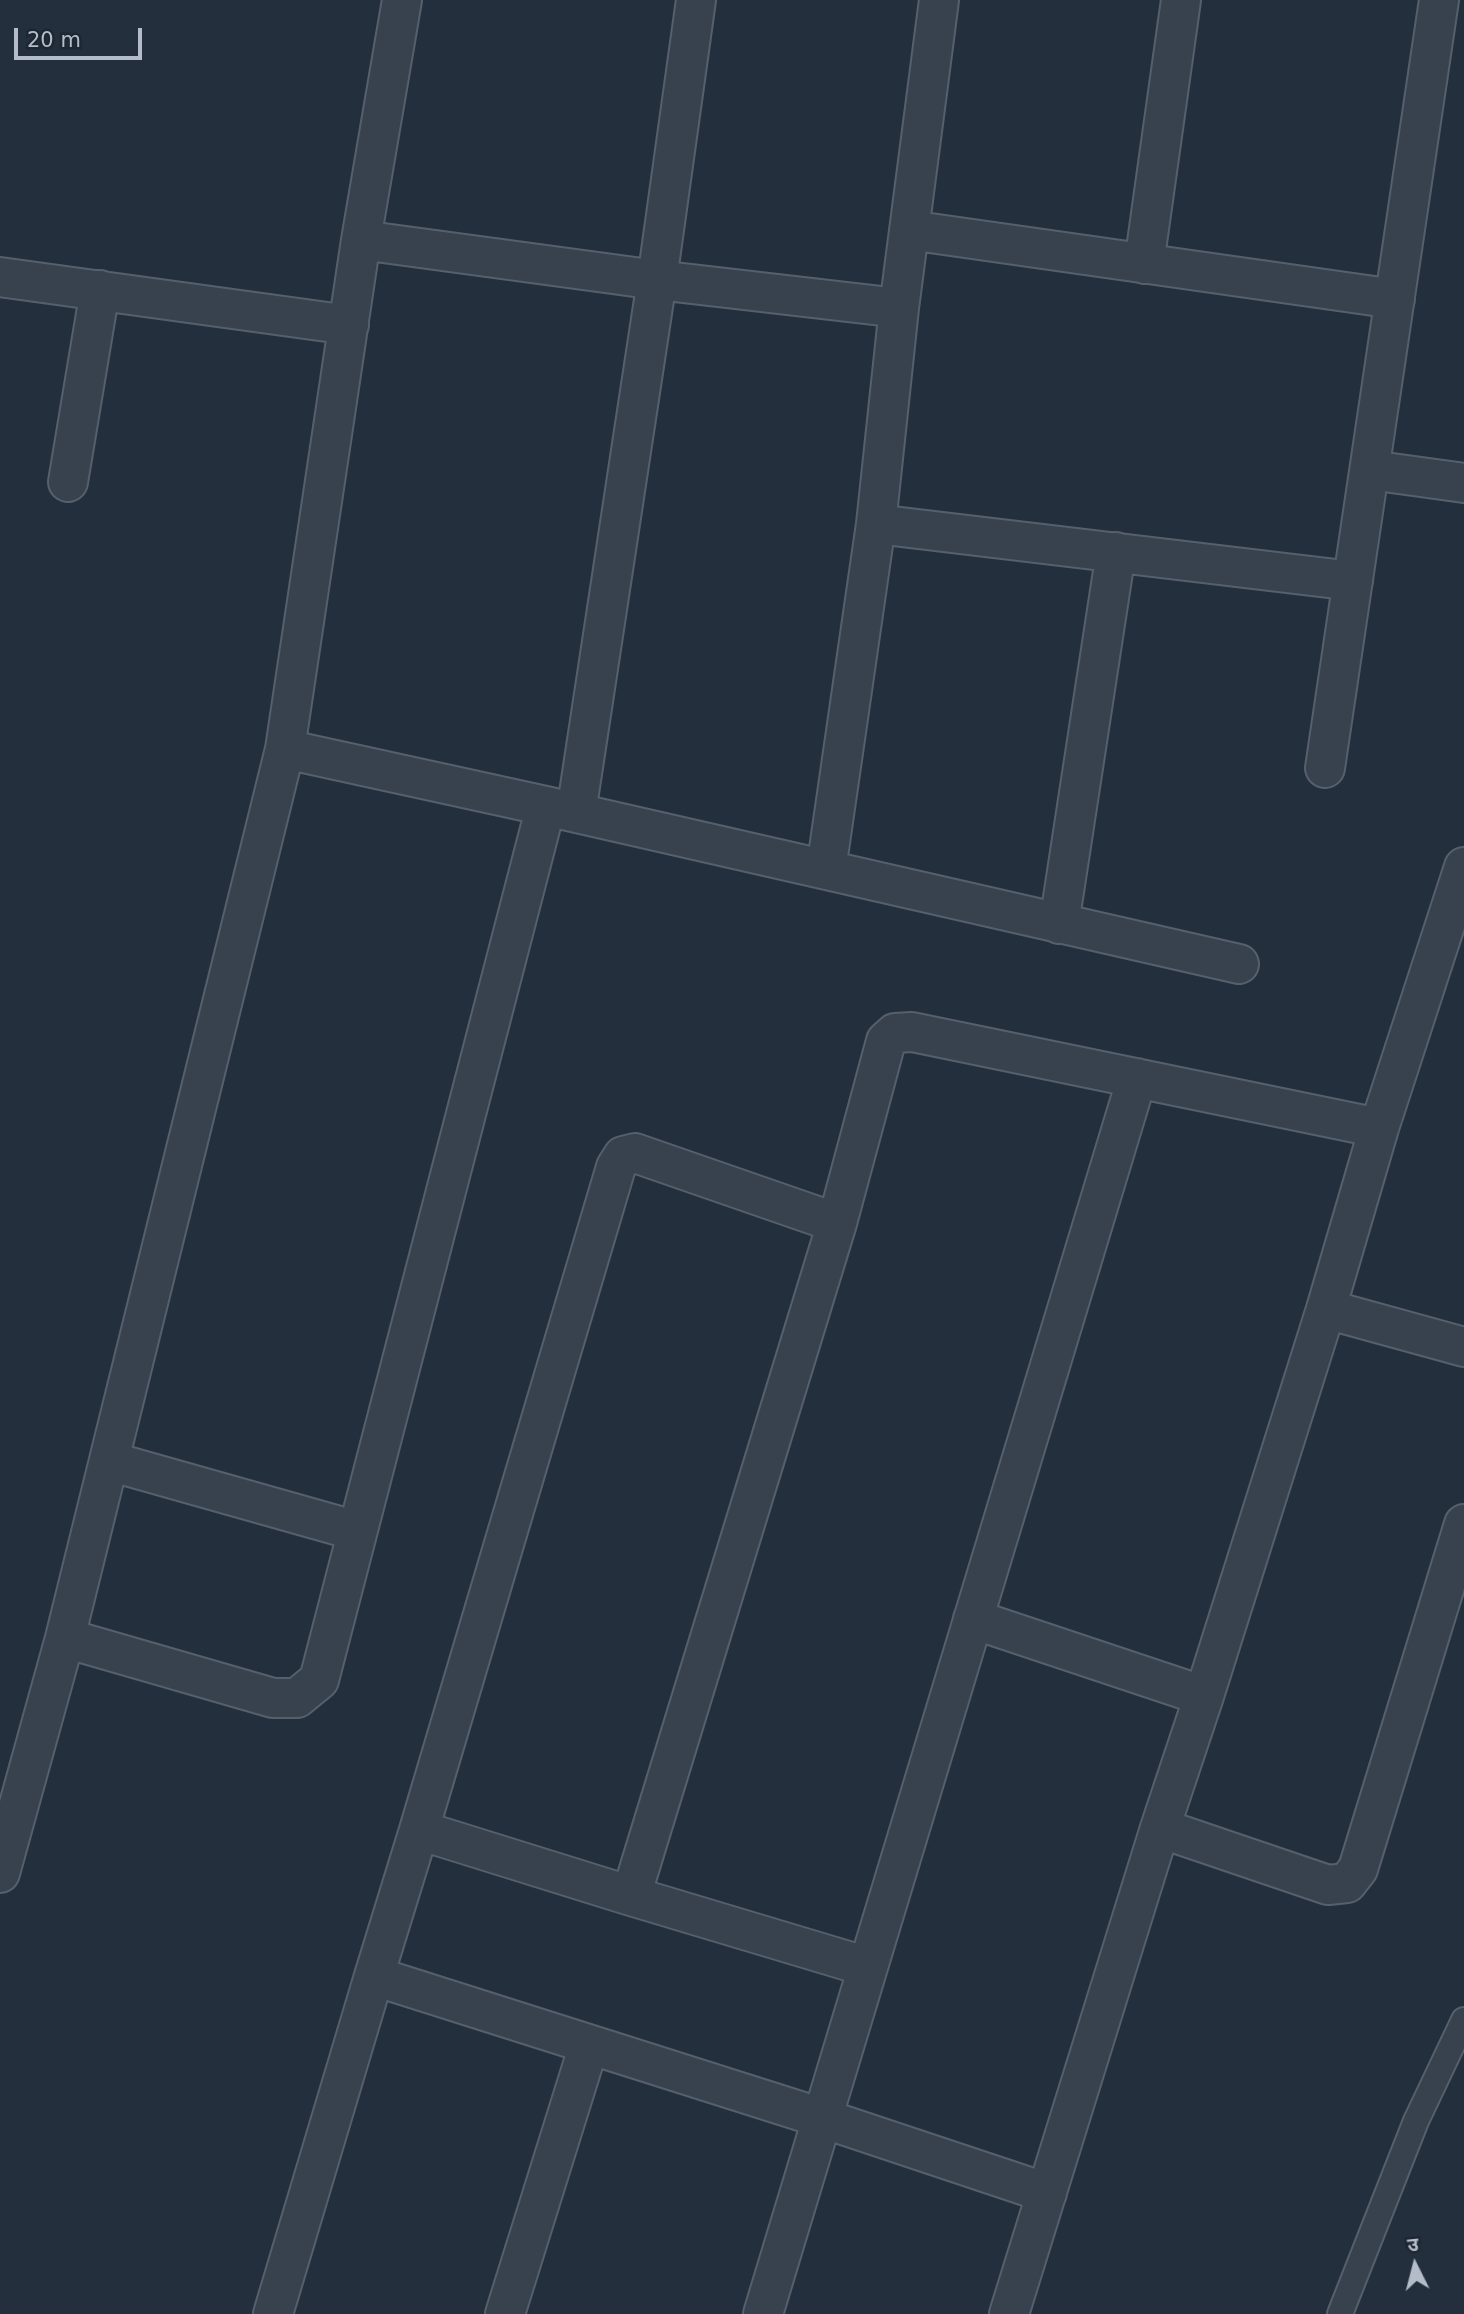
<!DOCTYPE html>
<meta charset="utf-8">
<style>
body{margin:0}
#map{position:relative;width:1464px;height:2314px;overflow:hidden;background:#242f3e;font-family:"DejaVu Sans","Noto Sans Devanagari",sans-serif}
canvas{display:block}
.north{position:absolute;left:1380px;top:2230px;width:70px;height:70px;-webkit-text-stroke:5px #1d2633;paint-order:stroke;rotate:354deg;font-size:19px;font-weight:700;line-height:28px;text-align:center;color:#b4bcc9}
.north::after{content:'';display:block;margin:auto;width:24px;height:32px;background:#b4bcc9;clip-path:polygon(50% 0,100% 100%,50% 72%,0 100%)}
.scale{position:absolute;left:14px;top:28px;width:128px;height:32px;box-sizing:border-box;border:4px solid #b4bcc9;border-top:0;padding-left:9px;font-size:21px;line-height:24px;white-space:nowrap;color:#b4bcc9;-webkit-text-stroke:5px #1d2633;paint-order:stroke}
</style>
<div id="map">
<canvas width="1464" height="2314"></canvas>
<div class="north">उ</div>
<div class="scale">20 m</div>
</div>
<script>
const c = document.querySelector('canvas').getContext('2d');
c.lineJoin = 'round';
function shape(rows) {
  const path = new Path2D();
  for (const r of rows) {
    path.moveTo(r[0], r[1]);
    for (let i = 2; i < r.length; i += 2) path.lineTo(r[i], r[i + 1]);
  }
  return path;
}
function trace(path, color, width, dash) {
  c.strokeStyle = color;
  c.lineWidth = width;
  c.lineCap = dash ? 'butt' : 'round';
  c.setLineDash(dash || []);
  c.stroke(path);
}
const lane = shape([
 [1340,2314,1416,2121,1464,2020]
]);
const street = shape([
 [909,230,1395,299],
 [361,240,657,280,899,308,876,524,826,870],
 [1144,264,1181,0],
 [0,277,349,325],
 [899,308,939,0],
 [1370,470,1464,483],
 [68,482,100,290],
 [876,524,1353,581],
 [285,749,546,806],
 [1325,768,1439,0],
 [576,813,657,280,696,0],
 [1464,867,1379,1128,1326,1309,1464,1347],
 [1059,924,1116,552],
 [109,1461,357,1531],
 [973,1619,1204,1696],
 [65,1638,273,1698,297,1698,319,1680,546,806,1239,964],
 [1160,1828,1328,1885,1347,1883,1358,1869,1464,1524],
 [419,1830,631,1896],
 [0,1873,65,1638,285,749,361,240,402,0],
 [868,1967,631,1896,837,1223,886,1041,895,1033,912,1032,1379,1128],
 [374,1976,419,1830,616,1167,623,1156,635,1153,837,1223],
 [273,2314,374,1976,822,2118,1047,2193],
 [505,2314,589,2045],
 [763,2314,1137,1078],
 [1009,2314,1160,1828,1204,1696,1326,1309]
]);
trace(lane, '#565f6c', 28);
trace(street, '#565f6c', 42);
trace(lane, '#38414e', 24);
trace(street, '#38414e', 38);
</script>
